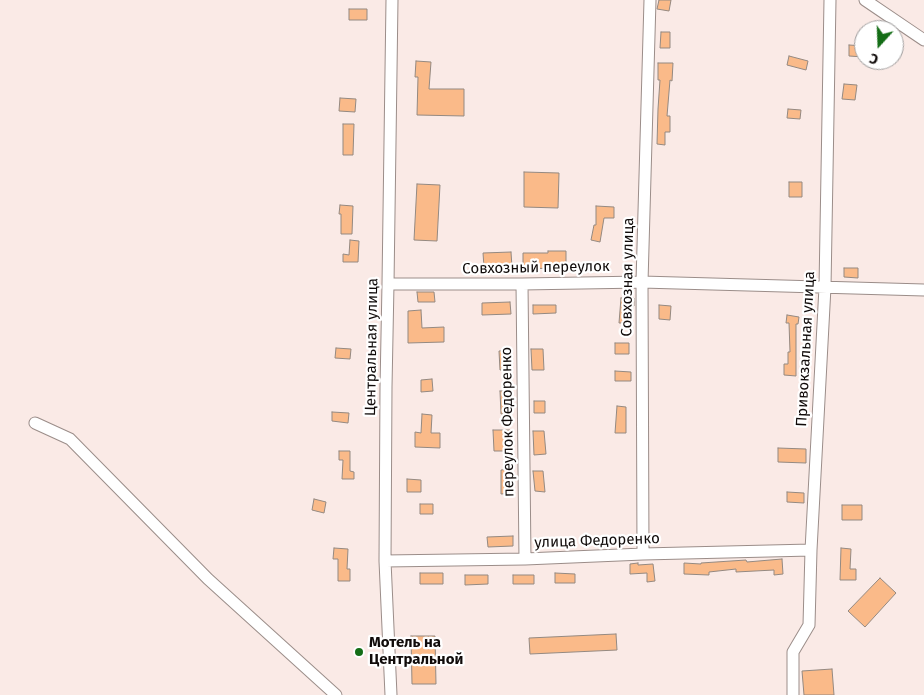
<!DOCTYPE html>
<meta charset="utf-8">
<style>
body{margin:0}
#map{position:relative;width:924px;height:695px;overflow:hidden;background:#faeae6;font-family:"Fira Sans",sans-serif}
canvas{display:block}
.north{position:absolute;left:854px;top:20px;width:50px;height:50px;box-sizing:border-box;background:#fff;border:1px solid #9f9d9d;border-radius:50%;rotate:200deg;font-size:14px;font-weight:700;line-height:20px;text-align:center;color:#100b0a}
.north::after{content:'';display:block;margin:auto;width:18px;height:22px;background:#146d16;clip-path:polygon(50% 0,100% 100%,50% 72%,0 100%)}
</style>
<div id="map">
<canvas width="924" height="695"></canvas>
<div class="north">С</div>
</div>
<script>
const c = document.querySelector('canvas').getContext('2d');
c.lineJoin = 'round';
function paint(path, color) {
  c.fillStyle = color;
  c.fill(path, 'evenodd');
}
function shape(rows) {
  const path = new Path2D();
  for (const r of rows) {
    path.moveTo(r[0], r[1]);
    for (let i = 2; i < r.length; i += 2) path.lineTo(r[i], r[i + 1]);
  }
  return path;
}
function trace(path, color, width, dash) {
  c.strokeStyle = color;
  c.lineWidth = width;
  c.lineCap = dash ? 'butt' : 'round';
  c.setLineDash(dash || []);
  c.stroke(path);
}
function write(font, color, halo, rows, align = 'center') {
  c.font = font + ' "Fira Sans",sans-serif';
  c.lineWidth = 4.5;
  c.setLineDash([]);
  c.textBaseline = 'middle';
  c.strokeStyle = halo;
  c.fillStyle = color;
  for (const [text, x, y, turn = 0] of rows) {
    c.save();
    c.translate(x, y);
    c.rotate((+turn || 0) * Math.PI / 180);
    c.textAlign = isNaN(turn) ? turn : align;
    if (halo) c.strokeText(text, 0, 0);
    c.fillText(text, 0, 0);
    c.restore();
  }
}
const building = shape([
 [659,0,671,0,669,11,657,9,659,0],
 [349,9,367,9,367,20,349,20,349,9],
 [661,32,670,32,670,48,660,48,661,32],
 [849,45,864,46,864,57,849,56,849,45],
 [789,56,808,61,806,70,787,65,789,56],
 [416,61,431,62,429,89,464,89,464,116,417,115,418,77,415,77,416,61],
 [658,63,673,63,672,81,670,80,667,116,670,116,670,132,665,132,665,145,657,144,658,109,660,80,658,80,658,63],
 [844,84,857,85,855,100,842,99,844,84],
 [340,98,356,99,355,112,339,111,340,98],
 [788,109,801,110,800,119,787,118,788,109],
 [343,124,354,124,353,155,343,155,343,124],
 [524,172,559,173,558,208,524,207,524,172],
 [789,182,802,182,802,197,789,197,789,182],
 [417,184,440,185,437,241,414,240,417,184],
 [340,205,353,206,352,234,341,234,341,214,339,214,340,205],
 [596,206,614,207,614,218,604,218,600,242,591,240,594,225,596,225,596,206],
 [350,240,359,241,358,262,343,262,343,254,349,255,350,240],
 [548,251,566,251,566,269,523,268,523,253,548,253,548,251],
 [511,252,512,267,484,267,483,253,511,252],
 [844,268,858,268,858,278,844,277,844,268],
 [417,292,434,292,435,302,418,302,417,292],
 [621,298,634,298,634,306,629,306,628,323,619,323,621,298],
 [510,302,511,314,482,315,482,303,510,302],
 [533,305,556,305,556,313,533,314,533,305],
 [659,305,671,306,670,320,659,319,659,305],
 [421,310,422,328,444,327,444,342,408,343,408,311,421,310],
 [787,315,799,317,798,324,796,324,796,376,784,375,784,364,788,364,788,352,790,352,789,323,786,323,787,315],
 [615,343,629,343,629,354,615,354,615,343],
 [336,348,351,349,350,359,335,358,336,348],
 [531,349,543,349,544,370,532,370,531,349],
 [511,350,512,370,500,370,499,351,511,350],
 [615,371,631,372,631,381,615,381,615,371],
 [432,379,433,391,421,392,421,380,432,379],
 [500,391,511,391,512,413,501,414,500,391],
 [534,401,545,401,545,413,534,413,534,401],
 [617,406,626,407,626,433,615,433,617,406],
 [332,412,349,413,348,423,332,421,332,412],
 [422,414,432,415,431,433,440,433,440,448,415,447,415,432,421,433,422,414],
 [493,430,510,430,511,451,494,451,493,430],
 [533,431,544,431,546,454,534,455,533,431],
 [778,448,806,449,806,463,778,462,778,448],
 [339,451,350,451,350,471,354,472,354,479,342,479,343,460,339,460,339,451],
 [512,469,512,493,501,494,501,470,512,469],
 [533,471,543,471,545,492,535,491,533,471],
 [407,479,421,480,421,492,407,492,407,479],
 [787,492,804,493,804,503,787,502,787,492],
 [314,499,326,502,324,513,312,510,314,499],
 [420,504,433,504,433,514,420,514,420,504],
 [842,505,862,505,862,520,842,520,842,505],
 [513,536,513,546,488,547,487,537,513,536],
 [334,548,348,549,347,569,350,569,350,581,338,581,338,559,333,559,334,548],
 [841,548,851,549,850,569,856,569,856,580,840,580,841,548],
 [782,559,783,574,774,575,774,570,736,572,736,569,709,572,709,575,684,574,684,563,701,564,701,563,746,560,747,562,782,559],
 [638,563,638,565,653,564,655,581,647,582,647,573,630,574,630,564,638,563],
 [420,573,443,573,443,584,420,584,420,573],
 [555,573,575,574,575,583,555,583,555,573],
 [465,575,488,575,488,584,465,585,465,575],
 [513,575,534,575,534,584,513,584,513,575],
 [880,578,896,593,865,627,848,611,880,578],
 [616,634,617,650,530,654,529,638,616,634],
 [411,636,435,636,436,684,412,684,411,636],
 [832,669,834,695,804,695,802,671,832,669]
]);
paint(building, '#faba89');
trace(building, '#948981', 1);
const minor = shape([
 [865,0,924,40],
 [388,284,522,284,642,282,924,290],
 [522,284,525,559],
 [35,423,70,439,208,579,336,695],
 [643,554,642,282,650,0],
 [385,561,525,559,643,554,811,550],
 [391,695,385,561,386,387,388,284,392,0],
 [793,695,793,652,809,625,811,550,825,287,830,0]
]);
trace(minor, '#9b8d89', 13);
trace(minor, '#fff', 11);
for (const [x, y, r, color] of [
 [359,652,5,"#146d16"]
]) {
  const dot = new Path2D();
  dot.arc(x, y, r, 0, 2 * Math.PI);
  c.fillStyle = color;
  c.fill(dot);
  trace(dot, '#fff', 2);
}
write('15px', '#100b0a', '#fff', [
 ["Совхозный переулок",536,268,-1],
 ["Совхозная улица",628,277,-89],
 ["Центральная улица",372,347,-89],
 ["Привокзальная улица",806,349,-87],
 ["переулок Федоренко",508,422,-91],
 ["улица Федоренко",597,541,-2]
]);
write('bold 15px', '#100b0a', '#fff', [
 ["Мотель на",369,643],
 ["Центральной",369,660]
], 'left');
</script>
